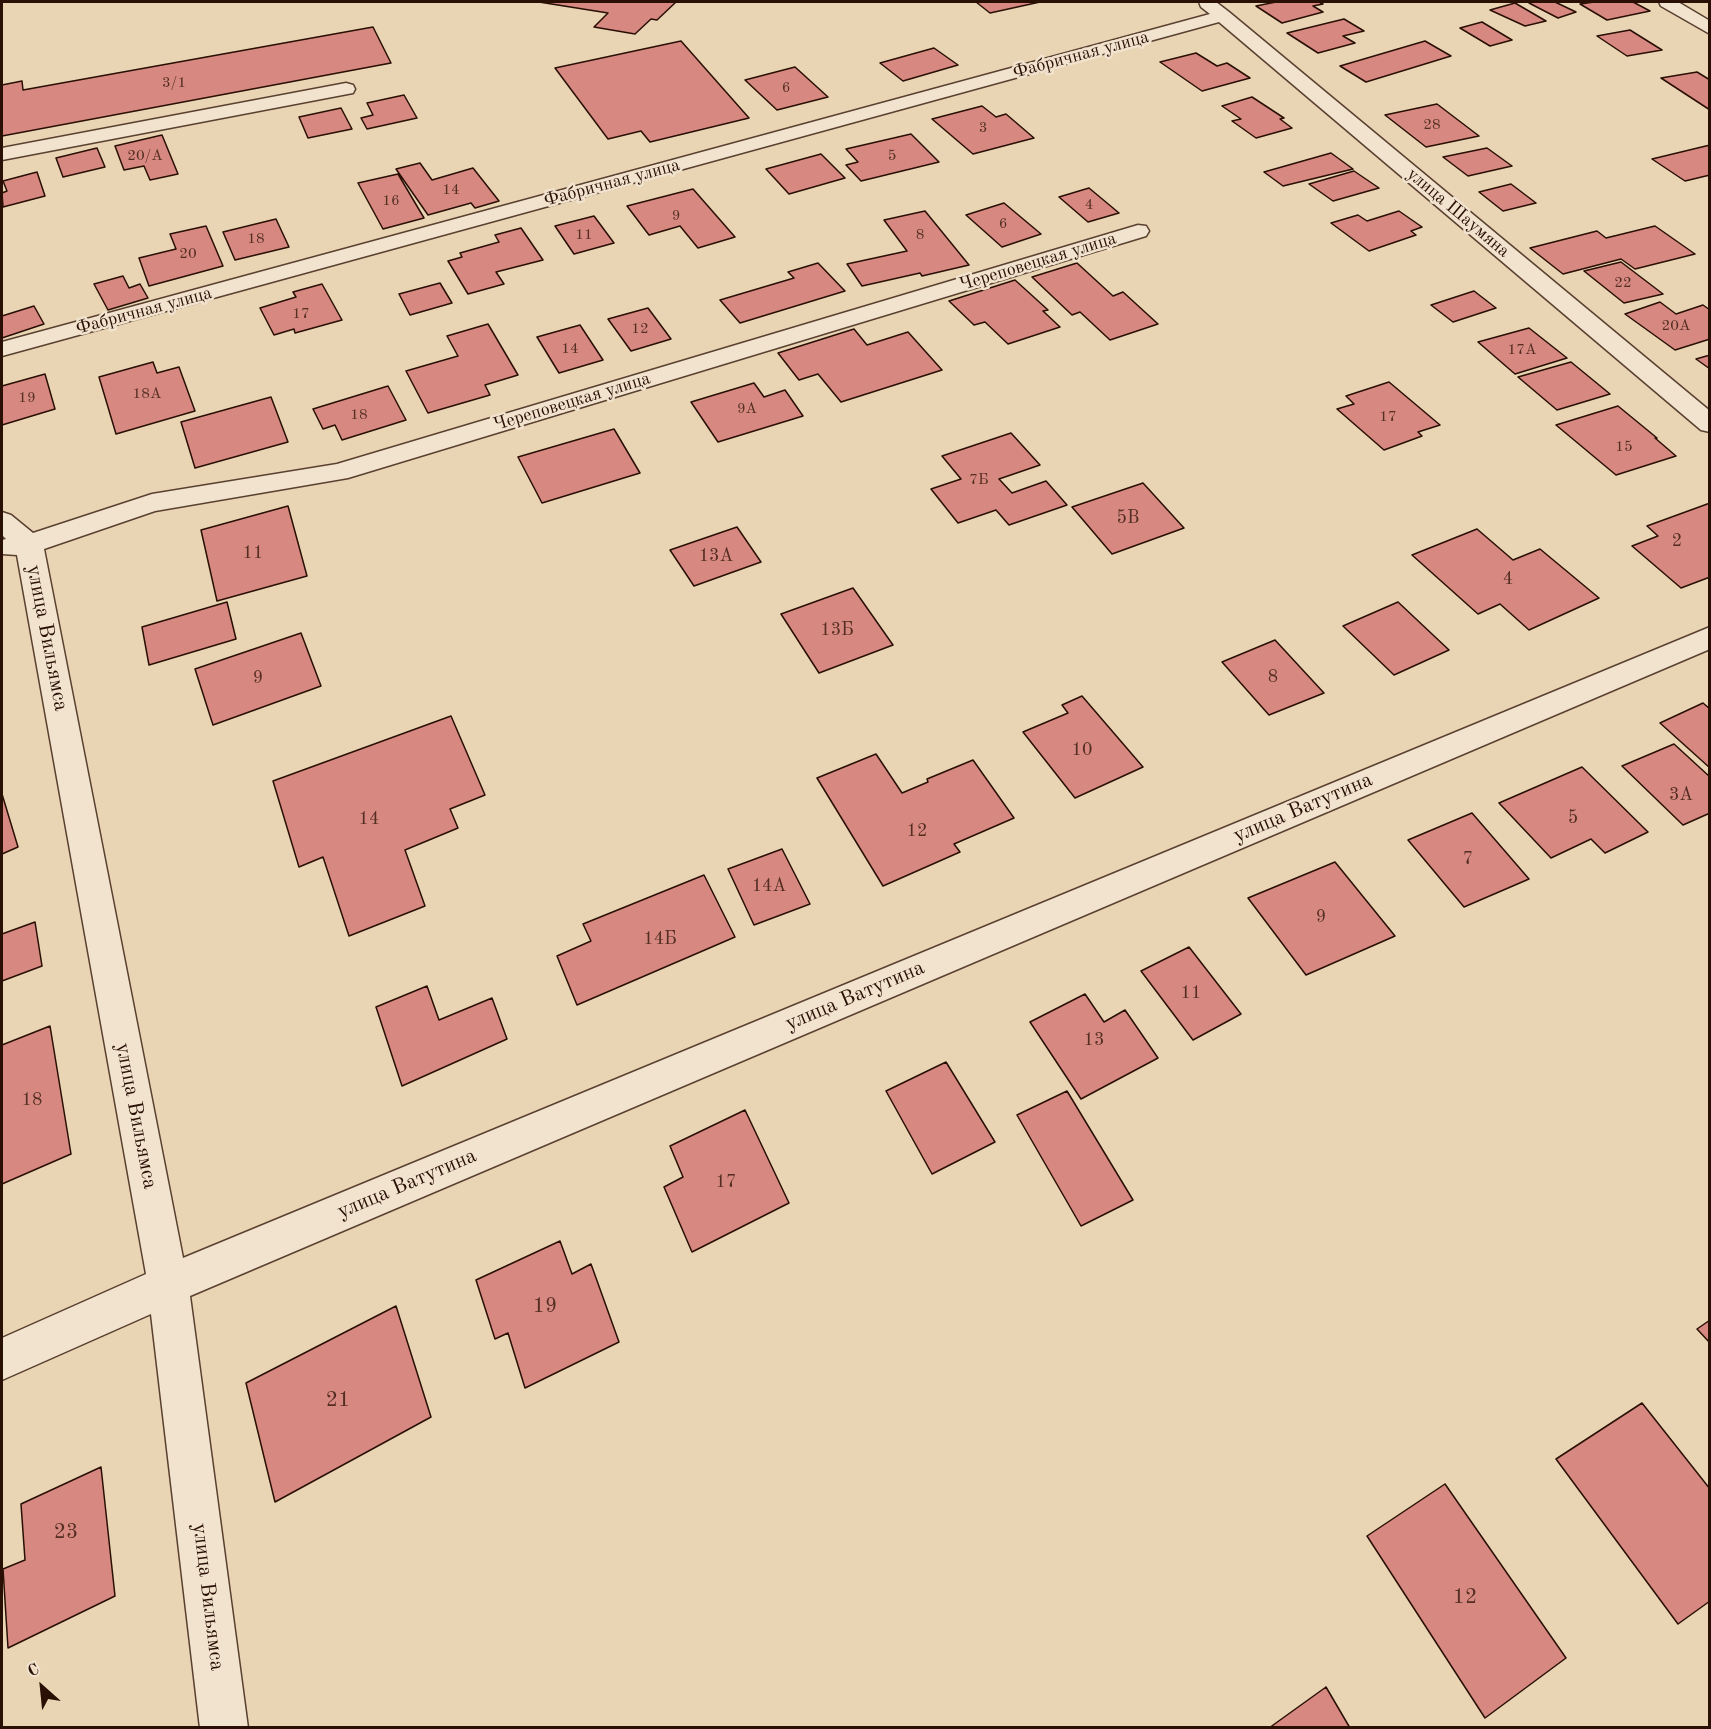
<!DOCTYPE html>
<meta charset="utf-8">
<style>
body{margin:0}
#map{position:relative;width:1711px;height:1729px;overflow:hidden;background:#e9d4b3;font-family:"Old Standard TT",serif}
canvas{display:block}
.frame{position:absolute;inset:0;border:3px solid #290f04;pointer-events:none}
.north{position:absolute;left:12px;top:1657px;width:60px;height:60px;-webkit-text-stroke:4px #f1e3ce;paint-order:stroke;rotate:333deg;font-size:16px;font-weight:700;line-height:24px;text-align:center;color:#290f04}
.north::after{content:'';display:block;margin:auto;width:21px;height:27px;background:#290f04;clip-path:polygon(50% 0,100% 100%,50% 72%,0 100%)}
</style>
<div id="map">
<canvas width="1711" height="1729"></canvas>
<div class="frame"></div>
<div class="north">С</div>
</div>
<script>
const c = document.querySelector('canvas').getContext('2d');
c.lineJoin = 'round';
function paint(path, color) {
  c.fillStyle = color;
  c.fill(path, 'evenodd');
}
function shape(rows) {
  const path = new Path2D();
  for (const r of rows) {
    path.moveTo(r[0], r[1]);
    for (let i = 2; i < r.length; i += 2) path.lineTo(r[i], r[i + 1]);
  }
  return path;
}
function trace(path, color, width, dash) {
  c.strokeStyle = color;
  c.lineWidth = width;
  c.lineCap = dash ? 'butt' : 'round';
  c.setLineDash(dash || []);
  c.stroke(path);
}
function write(font, color, halo, rows, align = 'center') {
  c.font = font + ' "Old Standard TT",serif';
  c.lineWidth = 5;
  c.setLineDash([]);
  c.textBaseline = 'middle';
  c.strokeStyle = halo;
  c.fillStyle = color;
  for (const [text, x, y, turn = 0] of rows) {
    c.save();
    c.translate(x, y);
    c.rotate((+turn || 0) * Math.PI / 180);
    c.textAlign = isNaN(turn) ? turn : align;
    if (halo) c.strokeText(text, 0, 0);
    c.fillText(text, 0, 0);
    c.restore();
  }
}
const building = shape([
 [539,2,676,2,657,20,651,19,635,34,594,27,608,13,539,2],
 [976,2,1040,2,990,13,976,2],
 [1276,2,1319,2,1323,4,1313,6,1323,12,1282,23,1256,6,1276,2],
 [1534,2,1555,2,1576,12,1558,18,1529,3,1534,2],
 [1594,2,1633,2,1650,11,1607,20,1580,4,1594,2],
 [1515,3,1546,21,1525,26,1490,10,1515,3],
 [1344,19,1364,31,1343,36,1355,43,1318,53,1287,33,1344,19],
 [1482,22,1512,40,1490,46,1460,28,1482,22],
 [373,27,391,63,2,136,2,85,22,81,23,90,373,27],
 [1630,30,1662,50,1627,56,1597,36,1630,30],
 [681,41,749,118,650,142,641,131,608,139,555,68,681,41],
 [1425,41,1451,56,1366,82,1340,66,1425,41],
 [934,48,958,65,903,81,880,63,934,48],
 [1196,53,1217,66,1227,63,1250,78,1202,91,1160,62,1196,53],
 [795,67,828,97,777,110,745,80,795,67],
 [1697,72,1710,80,1710,110,1661,78,1697,72],
 [404,95,417,118,367,129,361,118,373,115,367,103,404,95],
 [1252,97,1284,118,1280,119,1292,128,1256,138,1232,121,1241,119,1222,106,1252,97],
 [1437,104,1479,136,1426,147,1385,115,1437,104],
 [982,106,996,117,1006,114,1034,138,973,154,932,119,982,106],
 [341,108,352,129,308,138,299,117,341,108],
 [911,134,939,162,861,181,846,165,858,162,846,149,911,134],
 [162,135,178,174,150,180,144,166,124,170,115,146,162,135],
 [1710,145,1710,175,1685,181,1652,159,1710,145],
 [97,148,105,167,63,177,56,158,97,148],
 [1487,148,1512,166,1468,176,1443,157,1487,148],
 [1331,153,1353,169,1283,186,1264,172,1331,153],
 [821,154,845,178,789,194,766,169,821,154],
 [420,163,432,180,473,168,499,201,475,208,471,203,428,215,396,169,420,163],
 [1354,171,1379,188,1333,201,1309,184,1354,171],
 [37,172,45,196,3,207,2,193,7,191,3,181,37,172],
 [398,174,424,218,383,229,358,183,398,174],
 [1511,184,1536,203,1503,211,1479,192,1511,184],
 [1089,188,1119,213,1088,222,1059,197,1089,188],
 [693,189,735,237,698,248,680,226,649,235,627,206,693,189],
 [1004,203,1041,234,1002,247,966,215,1004,203],
 [925,211,969,265,922,276,920,273,862,286,847,264,907,251,884,220,925,211],
 [1399,211,1422,227,1411,231,1416,235,1369,251,1331,223,1358,215,1367,221,1399,211],
 [594,216,614,243,574,254,555,226,594,216],
 [276,219,289,247,235,260,223,232,276,219],
 [206,226,223,266,149,286,139,258,176,249,170,234,206,226],
 [1655,226,1695,254,1635,269,1621,259,1563,274,1530,248,1597,231,1606,238,1655,226],
 [521,228,543,260,496,272,504,284,468,294,448,261,462,257,460,253,499,242,495,235,521,228],
 [1621,262,1663,294,1624,303,1584,271,1621,262],
 [818,263,845,291,740,323,720,300,794,278,788,272,818,263],
 [1077,263,1113,296,1123,292,1158,324,1110,340,1080,312,1072,315,1032,277,1077,263],
 [123,276,129,288,140,284,148,298,108,310,94,284,123,276],
 [1015,280,1048,310,1043,311,1060,327,1008,344,985,322,974,325,949,301,1015,280],
 [440,283,452,303,410,315,399,294,440,283],
 [322,284,342,320,295,333,294,329,274,335,260,308,296,297,293,292,322,284],
 [1474,291,1496,308,1453,322,1431,305,1474,291],
 [1660,302,1676,314,1703,305,1710,310,1710,339,1675,350,1625,314,1660,302],
 [34,306,44,324,2,338,2,316,34,306],
 [648,308,671,339,631,351,608,319,648,308],
 [488,324,518,375,485,385,490,395,428,413,406,371,458,356,447,336,488,324],
 [580,325,603,360,559,373,537,337,580,325],
 [1529,328,1567,358,1515,374,1478,342,1529,328],
 [854,329,867,345,908,332,942,370,841,402,818,374,799,380,778,353,854,329],
 [1710,355,1710,369,1696,359,1710,355],
 [153,362,157,373,179,367,195,411,116,434,99,377,153,362],
 [1571,362,1610,394,1557,410,1518,377,1571,362],
 [45,374,55,409,2,425,2,386,45,374],
 [1389,382,1440,425,1418,432,1422,436,1384,450,1337,409,1354,404,1346,396,1389,382],
 [754,383,764,397,785,390,803,416,718,442,691,402,754,383],
 [388,386,406,420,342,440,335,425,323,429,313,409,388,386],
 [271,397,288,442,195,468,181,422,271,397],
 [1618,406,1657,438,1655,438,1676,456,1616,475,1556,425,1618,406],
 [614,429,640,473,542,503,518,457,614,429],
 [1011,433,1040,465,999,479,1012,493,1046,481,1067,505,1009,525,996,510,958,523,931,489,961,479,942,456,1011,433],
 [1143,483,1184,528,1112,554,1072,507,1143,483],
 [1710,503,1710,577,1681,588,1632,546,1658,536,1647,526,1710,503],
 [288,506,307,576,217,601,201,530,288,506],
 [737,527,761,562,694,586,670,550,737,527],
 [1477,529,1513,560,1540,549,1599,598,1529,630,1500,604,1478,614,1412,555,1477,529],
 [853,588,893,645,819,673,781,614,853,588],
 [227,602,236,639,149,665,142,627,227,602],
 [1398,602,1449,650,1394,675,1343,626,1398,602],
 [301,633,321,686,213,725,195,669,301,633],
 [1275,640,1324,693,1269,715,1222,662,1275,640],
 [1082,696,1143,767,1075,798,1023,732,1068,713,1062,705,1082,696],
 [1703,703,1710,709,1710,768,1660,723,1703,703],
 [451,716,485,795,450,809,458,828,405,850,425,906,349,936,323,857,299,867,273,781,451,716],
 [1674,744,1710,777,1710,813,1683,825,1622,766,1674,744],
 [876,754,902,793,928,782,927,779,973,760,1014,818,954,844,960,852,883,886,817,778,876,754],
 [1582,767,1648,832,1605,853,1591,839,1551,858,1499,803,1582,767],
 [2,794,18,847,2,854,2,794],
 [1472,813,1529,879,1464,907,1408,840,1472,813],
 [782,849,810,904,754,925,728,869,782,849],
 [1335,862,1395,936,1306,975,1248,898,1335,862],
 [704,875,735,937,577,1005,557,956,591,941,583,924,704,875],
 [35,922,42,966,2,981,2,934,35,922],
 [1189,947,1241,1014,1193,1040,1141,971,1189,947],
 [427,986,439,1020,492,998,507,1039,402,1086,376,1007,427,986],
 [1085,994,1104,1022,1125,1010,1158,1058,1081,1099,1030,1022,1085,994],
 [50,1026,71,1154,2,1184,2,1045,50,1026],
 [946,1062,995,1142,932,1174,886,1091,946,1062],
 [1067,1091,1133,1200,1081,1226,1017,1115,1067,1091],
 [745,1110,789,1203,692,1252,664,1187,683,1177,670,1146,745,1110],
 [560,1241,572,1274,591,1264,619,1342,525,1388,508,1333,495,1339,476,1280,560,1241],
 [396,1306,431,1417,275,1502,246,1383,396,1306],
 [1710,1320,1710,1343,1697,1329,1710,1320],
 [1642,1403,1710,1489,1710,1601,1678,1624,1556,1459,1642,1403],
 [101,1467,115,1596,8,1648,3,1569,25,1560,21,1504,101,1467],
 [1445,1484,1566,1658,1485,1718,1367,1536,1445,1484],
 [1326,1687,1350,1728,1269,1728,1326,1687]
]);
paint(building, '#d78981');
trace(building, '#290f04', 1.5);
const minor = shape([
 [1199,2,1216,2,1229,12,1710,411,1710,432,1701,430,1219,22,2,356,2,342,1210,14,1201,7,1199,2],
 [1659,2,1678,2,1710,21,1710,34,1661,6,1659,2],
 [346,83,353,85,355,89,353,93,2,160,2,148,346,83],
 [1138,225,1146,226,1149,231,1146,236,348,478,155,511,44,549,183,1258,1710,627,1710,649,190,1296,248,1728,200,1728,151,1314,2,1380,2,1338,146,1274,17,555,2,554,2,540,6,539,2,535,2,512,11,515,33,533,152,494,337,464,1138,225]
]);
trace(minor, '#594030', 3);
paint(minor, '#f1e3ce');
write('15px', '#542e23', null, [
 ["3/1",174,83],
 ["6",786,88],
 ["28",1432,125],
 ["3",983,128],
 ["20/А",145,156],
 ["5",892,156],
 ["14",451,190],
 ["16",391,201],
 ["4",1089,205],
 ["9",676,216],
 ["6",1003,224],
 ["11",584,235],
 ["8",920,235],
 ["18",256,239],
 ["20",188,254],
 ["22",1623,283],
 ["17",301,314],
 ["20А",1676,326],
 ["12",640,329],
 ["14",570,349],
 ["17А",1522,350],
 ["18А",147,394],
 ["19",27,398],
 ["9А",747,409],
 ["18",359,415],
 ["17",1388,417],
 ["15",1624,447],
 ["7Б",979,480]
]);
write('18px', '#290f04', '#f1e3ce', [
 ["Фабричная улица",1081,55,-15],
 ["Фабричная улица",612,183,-15],
 ["улица Шаумяна",1458,213,40],
 ["Череповецкая улица",1038,262,-17],
 ["Фабричная улица",144,311,-15],
 ["Череповецкая улица",572,402,-17]
]);
write('18px', '#542e23', null, [
 ["5В",1128,518],
 ["2",1677,541],
 ["11",253,553],
 ["13А",716,556],
 ["4",1508,579],
 ["13Б",837,630],
 ["8",1273,677],
 ["9",258,678],
 ["10",1082,750],
 ["3А",1681,795],
 ["5",1573,818],
 ["14",369,819],
 ["12",917,831],
 ["7",1468,859],
 ["14А",769,886],
 ["9",1321,917],
 ["14Б",660,939],
 ["11",1191,993],
 ["13",1094,1040],
 ["18",32,1100],
 ["17",726,1182]
]);
write('21px', '#290f04', '#f1e3ce', [
 ["улица Вильямса",47,638,79],
 ["улица Ватутина",1303,808,-23],
 ["улица Ватутина",855,996,-23],
 ["улица Вильямса",136,1116,79],
 ["улица Ватутина",407,1184,-23],
 ["улица Вильямса",208,1597,83]
]);
write('21px', '#542e23', null, [
 ["19",545,1306],
 ["21",338,1400],
 ["23",66,1532],
 ["12",1465,1597]
]);
</script>
